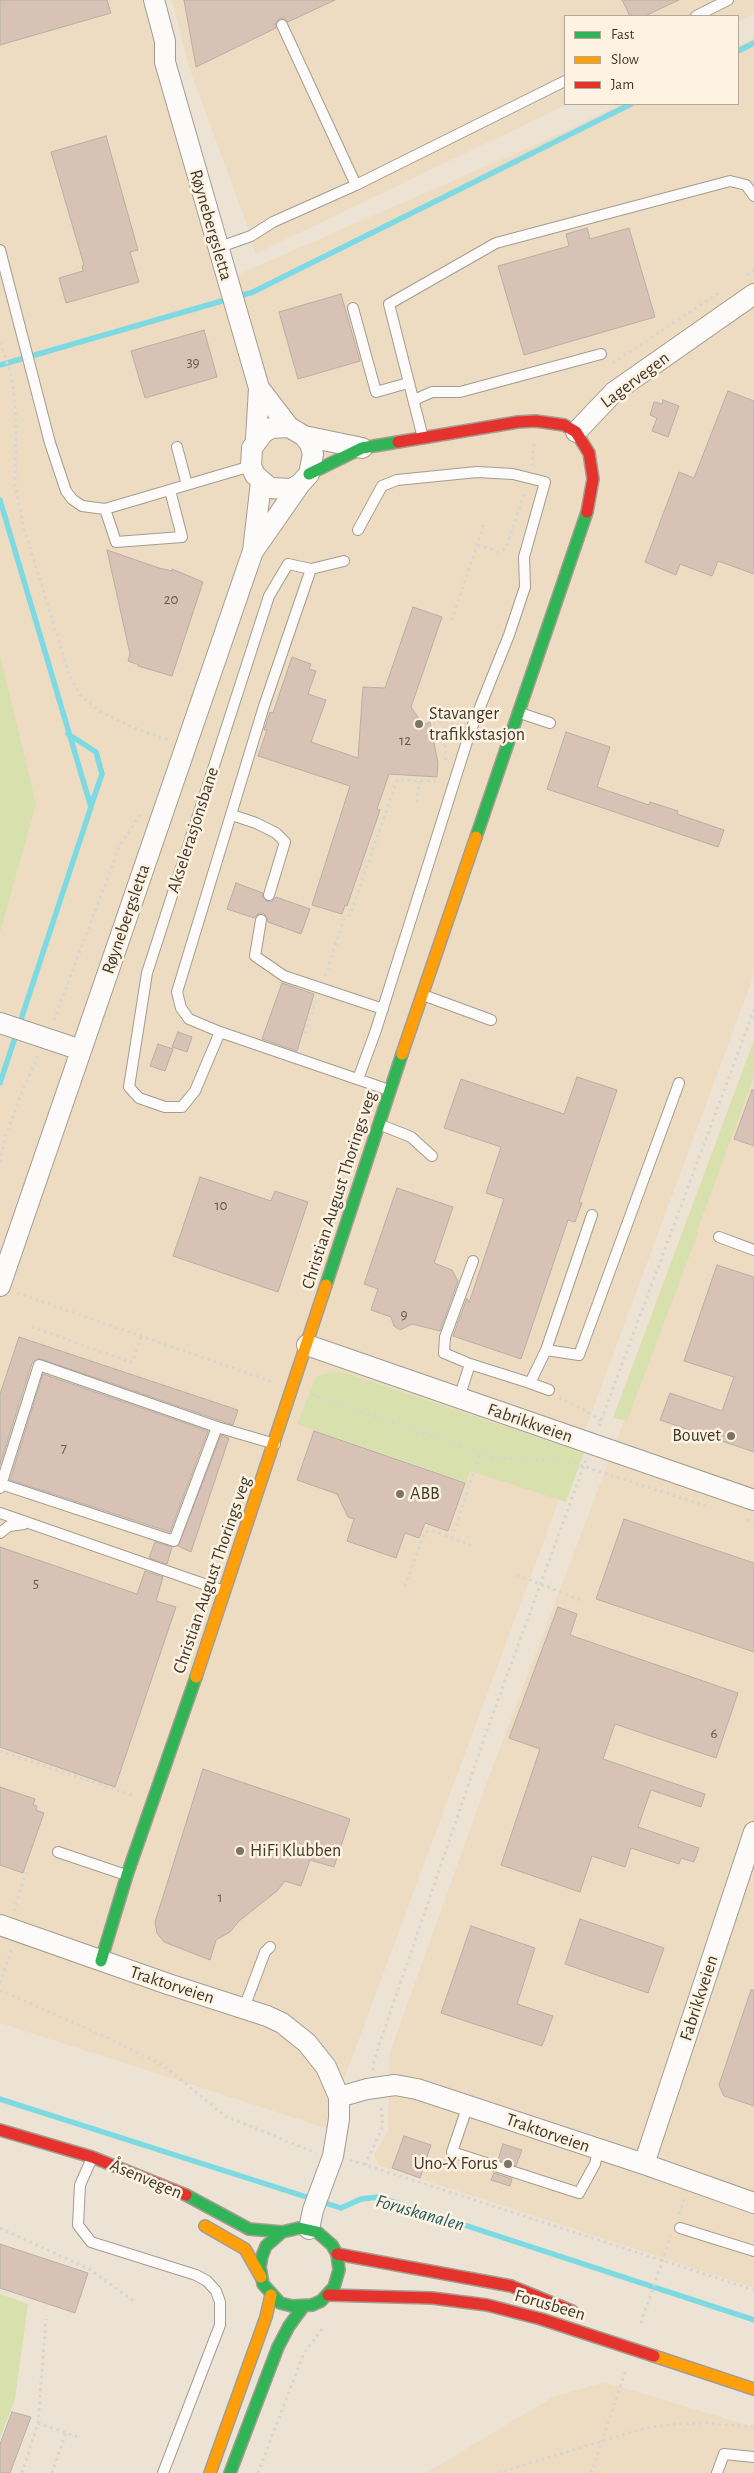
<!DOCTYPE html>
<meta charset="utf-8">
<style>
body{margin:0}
#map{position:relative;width:754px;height:2473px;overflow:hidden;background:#ece3d4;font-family:"Alegreya Sans",sans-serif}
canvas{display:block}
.legend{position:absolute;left:564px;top:15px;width:175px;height:90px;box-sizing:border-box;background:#fef3e2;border:1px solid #b2a89a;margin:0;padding:6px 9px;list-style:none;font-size:15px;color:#3f382d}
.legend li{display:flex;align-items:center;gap:10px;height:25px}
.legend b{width:25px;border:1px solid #b2a89a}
</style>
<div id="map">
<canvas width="754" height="2473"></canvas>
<ul class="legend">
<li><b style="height:6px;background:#30b455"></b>Fast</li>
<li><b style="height:6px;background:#ff9f0a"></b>Slow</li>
<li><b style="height:6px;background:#e5322d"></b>Jam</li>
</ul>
</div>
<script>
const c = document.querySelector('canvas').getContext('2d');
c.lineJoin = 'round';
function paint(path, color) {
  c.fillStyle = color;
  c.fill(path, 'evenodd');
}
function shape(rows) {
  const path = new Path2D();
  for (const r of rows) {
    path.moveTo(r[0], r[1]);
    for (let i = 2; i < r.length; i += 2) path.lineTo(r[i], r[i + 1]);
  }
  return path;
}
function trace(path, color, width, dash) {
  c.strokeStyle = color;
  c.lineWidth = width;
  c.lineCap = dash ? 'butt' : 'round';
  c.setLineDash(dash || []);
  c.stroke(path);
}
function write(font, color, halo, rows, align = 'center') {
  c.font = font + ' "Alegreya Sans",sans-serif';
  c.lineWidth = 5;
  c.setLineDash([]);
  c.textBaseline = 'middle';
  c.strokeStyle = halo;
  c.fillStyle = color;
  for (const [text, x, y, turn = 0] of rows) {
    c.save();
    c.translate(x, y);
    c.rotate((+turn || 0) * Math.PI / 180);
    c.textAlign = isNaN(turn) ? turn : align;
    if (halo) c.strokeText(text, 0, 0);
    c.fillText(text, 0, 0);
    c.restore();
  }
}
paint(shape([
 [0,0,159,0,228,279,562,133,621,104,738,104,738,46,754,38,754,975,326,2128,0,2023],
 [172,0,754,0,754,14,738,22,738,16,565,16,565,104,568,104,255,254,251,236,189,67],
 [754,1077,754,2288,378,2165,374,2155,388,2131,390,2052,486,1785],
 [604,2382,754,2427,754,2473,426,2473,553,2397]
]), '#eddcc2');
paint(shape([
 [0,655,36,804,0,933],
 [754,1040,754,1077,697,1231,698,1233,627,1421,613,1418],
 [330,1372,346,1373,584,1453,566,1502,470,1471,466,1482,297,1424,316,1377],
 [0,2294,28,2304,15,2399,0,2438]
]), '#d8e1ae');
trace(shape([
 [738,51,754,43],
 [0,365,253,292,631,104],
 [0,500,91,807,0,1083],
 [68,734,96,752,102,774,91,806],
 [0,2099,341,2208,361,2199,379,2197,754,2320]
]), '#7ddae3', 5.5);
const building = shape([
 [0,0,107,0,111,13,0,45,0,0],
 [184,0,335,0,288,22,283,18,279,19,275,24,276,28,196,67,184,0],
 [622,0,679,0,645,16,630,16,622,0],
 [106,136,138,250,130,252,139,282,66,303,59,278,83,271,82,266,84,265,51,152,106,136],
 [587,228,590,239,629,228,655,317,524,355,498,266,569,246,566,234,587,228],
 [341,294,360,361,298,379,279,312,341,294],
 [204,330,217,377,145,398,131,351,204,330],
 [728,391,754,401,754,574,718,561,712,576,680,564,676,575,645,562,679,472,694,478,728,391],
 [663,400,679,406,668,437,652,431,657,418,650,415,654,402,662,404,663,400],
 [107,550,159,568,172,571,172,569,203,582,172,676,138,666,139,665,128,661,130,654,107,550],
 [413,607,442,617,411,707,423,725,430,722,438,763,437,777,389,774,377,809,380,810,347,906,345,905,342,914,312,905,350,786,258,756,267,730,264,730,270,712,273,713,292,657,311,664,309,669,316,671,308,694,326,700,311,742,358,758,363,687,385,688,413,607],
 [566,732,610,747,597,787,649,805,650,802,678,811,677,814,724,830,718,847,547,789,566,732],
 [236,883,263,893,262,897,267,901,271,902,276,897,310,909,301,934,268,922,267,917,263,913,258,914,254,918,227,909,236,883],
 [282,983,314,994,297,1051,262,1039,282,983],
 [178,1032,192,1037,187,1052,172,1047,178,1032],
 [158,1044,173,1049,165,1071,150,1066,158,1044],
 [577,1077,617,1090,579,1202,582,1203,575,1222,568,1220,521,1359,453,1336,467,1298,469,1303,504,1199,486,1193,501,1147,444,1128,461,1079,564,1114,577,1077],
 [752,1090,754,1090,754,1146,734,1139,752,1090],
 [200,1177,271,1201,275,1191,308,1202,278,1292,173,1256,200,1177],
 [397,1188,453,1207,434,1263,452,1270,458,1281,440,1331,412,1324,400,1330,394,1326,391,1317,371,1310,378,1289,364,1284,397,1188],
 [717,1265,754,1277,754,1452,660,1420,670,1393,722,1411,734,1377,684,1361,717,1265],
 [19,1337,238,1410,233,1425,38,1358,32,1363,0,1465,0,1394,19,1337],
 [43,1374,208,1431,170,1532,10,1480,43,1374],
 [314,1431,465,1483,448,1531,425,1523,419,1538,405,1533,396,1558,347,1541,354,1519,348,1517,337,1494,297,1480,314,1431],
 [221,1435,229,1438,191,1552,178,1546,221,1435],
 [624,1519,754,1563,754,1652,596,1599,624,1519],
 [155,1542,172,1547,167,1564,149,1558,155,1542],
 [0,1547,137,1594,145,1571,163,1577,156,1601,176,1607,115,1787,0,1747,0,1547],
 [558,1607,577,1614,570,1635,738,1693,716,1758,615,1724,603,1759,705,1794,701,1807,651,1790,638,1827,699,1848,694,1862,681,1858,679,1864,631,1848,625,1867,592,1856,580,1892,501,1865,540,1749,509,1738,558,1607],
 [203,1769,350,1819,334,1867,310,1860,301,1886,285,1881,277,1891,239,1921,230,1932,216,1940,210,1960,164,1942,157,1933,155,1922,203,1769],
 [0,1787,35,1799,33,1805,37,1806,36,1810,44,1813,23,1873,0,1865,0,1787],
 [580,1919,664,1948,648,1993,565,1964,580,1919],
 [471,1926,535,1948,517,2004,553,2016,542,2046,441,2013,471,1926],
 [751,1990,754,1990,754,2106,724,2096,719,2085,751,1990],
 [404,2136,431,2145,420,2178,392,2168,404,2136],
 [503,2144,522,2150,516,2166,498,2160,503,2144],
 [494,2173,512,2179,510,2186,491,2180,494,2173],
 [0,2244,88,2273,75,2313,0,2288,0,2244],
 [12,2412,31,2417,10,2473,0,2473,0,2444,12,2412]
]);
paint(building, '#d7c2b5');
trace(building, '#b9afa6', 1);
const lane = shape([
 [696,16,728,0],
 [282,25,356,185],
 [217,248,251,236,273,222,356,185,565,81],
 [0,250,50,443,66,491,72,499,82,506,105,509,251,466],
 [353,308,376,392,408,383],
 [414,400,432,392,460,392,601,354],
 [423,438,389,304,496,243,730,181,746,185,754,196],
 [177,447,187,485],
 [105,509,116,542,182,537,170,490],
 [358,530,382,486,397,480,477,472,513,474,545,482,524,557,525,587,509,635,470,732,376,1030,358,1079],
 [311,569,264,706,177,992,181,1008,189,1019,220,1032,389,1090],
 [520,713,550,723],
 [232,815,256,823,276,833,285,842,269,895],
 [261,920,255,956,284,976,383,1009],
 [423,995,491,1020],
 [220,1032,195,1091,182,1107,165,1107,139,1098,129,1087,147,973,269,596,288,564,311,569,344,561],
 [381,1125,411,1137,432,1156],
 [719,1237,754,1250],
 [546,1350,592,1215],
 [470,1364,530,1383,546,1350,579,1355,679,1083],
 [530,1383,549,1390],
 [459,1398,470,1364,444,1353,445,1337,473,1261],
 [1,1484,174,1541,217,1427],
 [0,1488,39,1365,217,1427,275,1444],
 [0,1513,224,1591],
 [0,1533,9,1526,24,1524],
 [58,1852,126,1875],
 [244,2008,265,1952,270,1947],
 [468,2105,452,2152,579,2193,595,2164,598,2150],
 [92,2158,80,2185,78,2225,91,2242,196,2275,207,2281,216,2291,220,2302,220,2325,163,2473],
 [680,2228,754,2251],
 [717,2473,724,2454,754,2457]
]);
const street = shape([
 [154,0,165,41,165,62,259,388,256,439],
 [259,388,289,427,304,436,310,444,313,454,309,474,300,484,291,489,270,488,255,475,251,466,252,448,263,433,271,428,289,427],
 [576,432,614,392,754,294],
 [304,436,362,448],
 [254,550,300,484],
 [0,1023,81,1050],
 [0,1286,253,551,261,482],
 [307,1345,754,1500],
 [0,1925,168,1984,267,2016,282,2023,307,2043,326,2067,339,2097,339,2119,333,2156,313,2210,309,2229],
 [339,2097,367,2089,395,2085,417,2089,644,2164,754,2203],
 [644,2164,754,1832]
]);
const fast = shape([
 [309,474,362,448,398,442],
 [476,837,587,512],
 [326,1285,402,1054],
 [101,1961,127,1875,196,1677],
 [186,2195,249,2229,282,2232,299,2228,317,2232,332,2245,337,2254,339,2270,334,2287,321,2301,312,2305,292,2306,280,2303,263,2284,260,2267,262,2256,266,2246,282,2232],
 [230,2473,278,2347,289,2326,303,2307]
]);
const slow = shape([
 [402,1054,476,837],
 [196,1677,326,1285],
 [205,2226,245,2249,261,2277],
 [654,2356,754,2389],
 [210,2473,266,2317,271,2295]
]);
const jam = shape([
 [398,442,518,422,536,421,564,425,576,432,589,453,593,479,587,512],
 [0,2130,92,2157,186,2195],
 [337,2254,511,2286,572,2311],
 [328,2295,432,2298,487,2305,541,2319,654,2356]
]);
trace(lane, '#a39d91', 12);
trace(street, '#a39d91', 22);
trace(fast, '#a39d91', 14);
trace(slow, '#a39d91', 14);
trace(jam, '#a39d91', 14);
trace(shape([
 [747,275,754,270],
 [0,343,12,377,16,419,15,484,23,525,70,677,80,695,99,711,132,727,169,740],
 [613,363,720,292],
 [532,466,534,442],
 [478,545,499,552,506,548,525,491],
 [452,620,484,524],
 [433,724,444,721,459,727],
 [446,760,444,721,449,706],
 [417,802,419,781],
 [325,976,344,919,350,915,397,780,440,781],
 [54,1020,120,845,142,812],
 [305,1033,316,1001],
 [0,1162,5,1138,20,1097,38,1056],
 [17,1293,273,1382],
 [32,1327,130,1362,133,1361,141,1337],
 [312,1395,495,1458,564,1460,706,1506],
 [559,1398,583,1409,601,1421],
 [599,1426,754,1010],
 [747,1520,754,1522],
 [452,1538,480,1453],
 [517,1575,583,1601],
 [405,1586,425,1532,433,1531,473,1546],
 [0,1751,132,1795],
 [14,1911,26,1872],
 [0,1983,12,1948],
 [0,1990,108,2038,164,2066,225,2116,316,2153],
 [373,2070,374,2060,491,1719,586,1460],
 [350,2160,754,2290],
 [365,2165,383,2126,381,2105],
 [679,2214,684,2199],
 [0,2228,89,2269,135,2302],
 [641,2323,671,2236],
 [38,2423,78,2437],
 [22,2473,38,2423,46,2319],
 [52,2473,66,2432],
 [258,2473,303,2355,324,2326],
 [498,2473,645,2428,675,2424,708,2423,754,2427],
 [591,2473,626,2370]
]), '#d8d5d1', 3, [2.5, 4]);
trace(lane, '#fcfbf9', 10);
trace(street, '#fcfbf9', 20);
trace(fast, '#30b455', 11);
trace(slow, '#ff9f0a', 11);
trace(jam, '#e5322d', 11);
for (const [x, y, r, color] of [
 [419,724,5,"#7c7467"],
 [731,1436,5,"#7c7467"],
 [400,1494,5,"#7c7467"],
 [240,1851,5,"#7c7467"],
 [508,2164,5,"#7c7467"]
]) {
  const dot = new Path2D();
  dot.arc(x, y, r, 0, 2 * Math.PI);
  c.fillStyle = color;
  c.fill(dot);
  trace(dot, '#fef3e2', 2);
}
write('15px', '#655a4f', null, [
 ["39",193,362],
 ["20",171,599],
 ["12",405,740],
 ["10",221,1205],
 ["9",404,1314],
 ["7",64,1448],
 ["5",36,1583],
 ["6",714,1733],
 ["1",220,1897]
]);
write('18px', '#3f382d', '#fef3e2', [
 ["Røynebergsletta",211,225,74],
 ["Lagervegen",635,380,-37],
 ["Akselerasjonsbane",193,830,-72],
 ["Røynebergsletta",126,919,-71],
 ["Christian August Thorings veg",339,1190,-72],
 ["Fabrikkveien",530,1423,19],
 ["Christian August Thorings veg",212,1575,-71],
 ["Traktorveien",172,1985,18],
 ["Fabrikkveien",699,1998,-72],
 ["Traktorveien",548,2133,19],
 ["Åsenvegen",146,2179,23],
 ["Forusbeen",550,2305,16]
]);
write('18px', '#3f382d', '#fef3e2', [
 ["Stavanger",429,714],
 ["trafikkstasjon",429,735],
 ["Bouvet",721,1436,"right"],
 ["ABB",410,1494],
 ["HiFi Klubben",250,1851],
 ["Uno-X Forus",498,2164,"right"]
], 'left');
write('italic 19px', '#235b63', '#fef3e2', [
 ["Foruskanalen",420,2213,16]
]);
</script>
